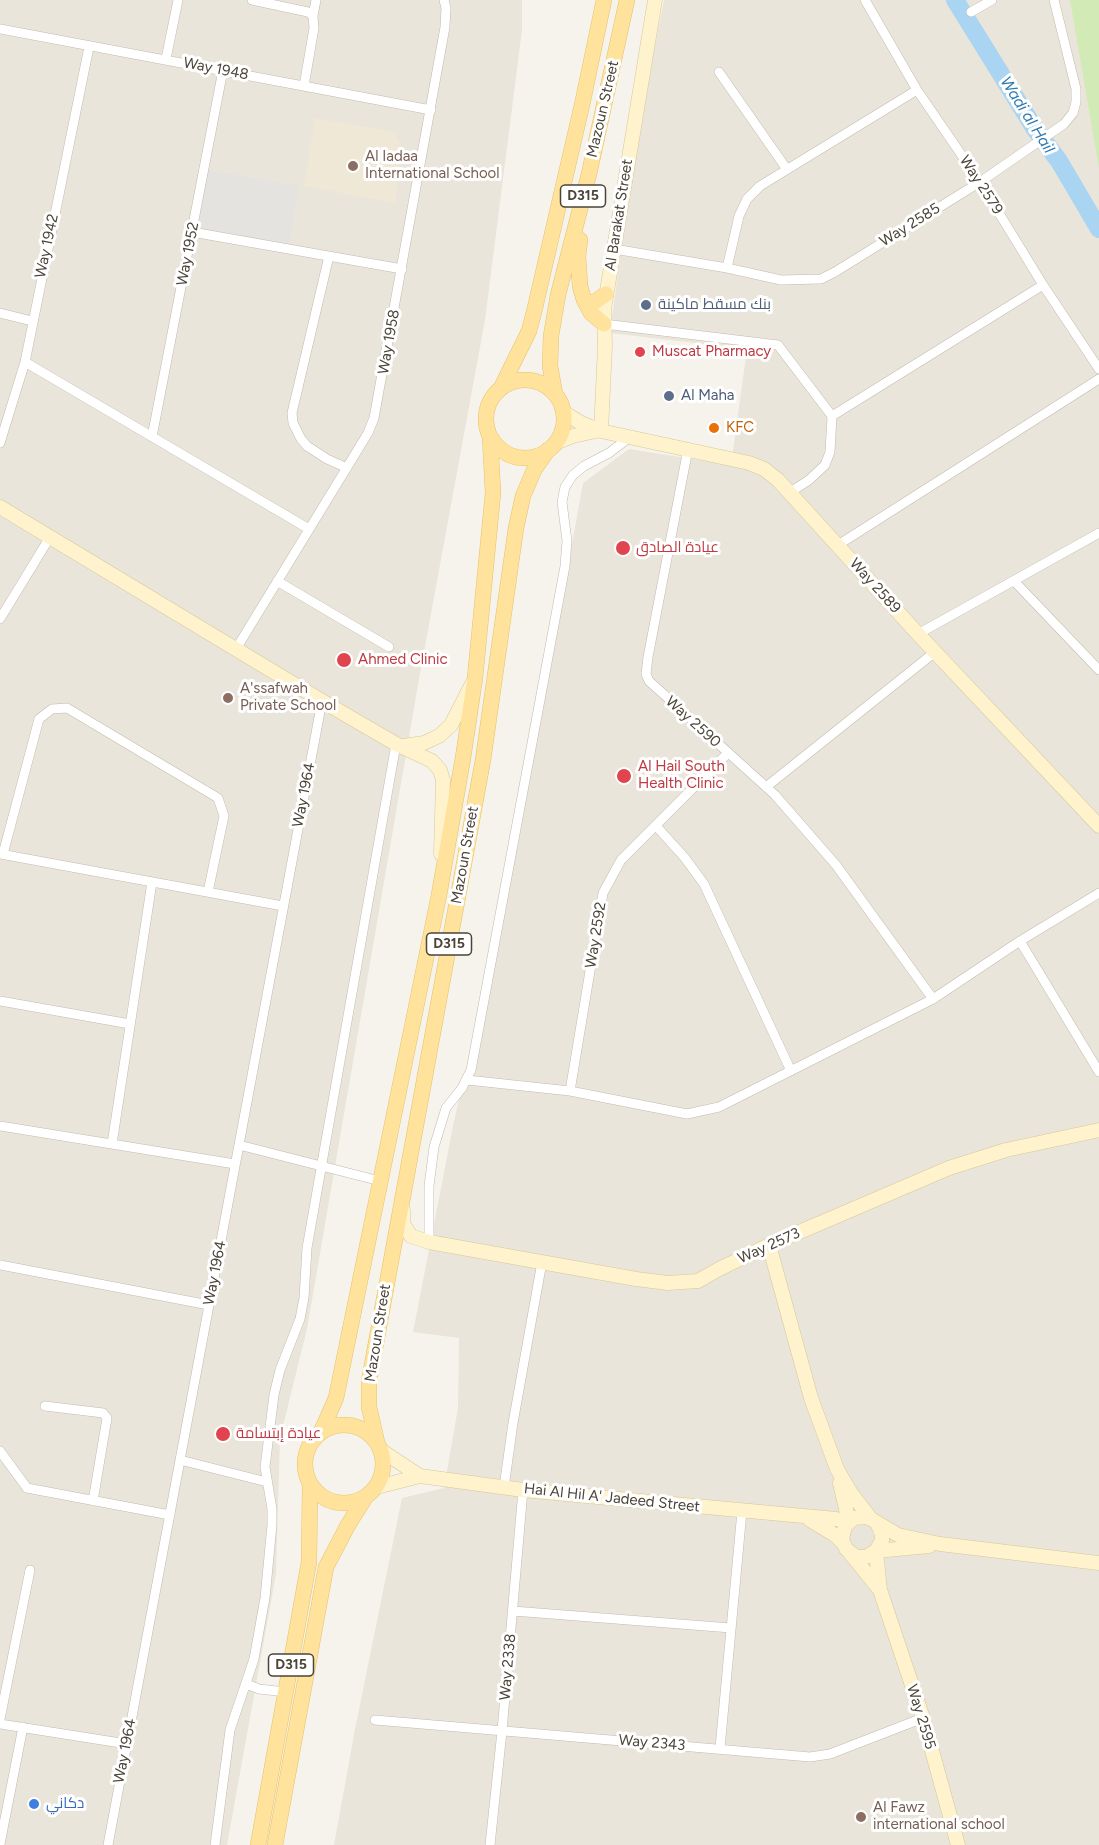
<!DOCTYPE html>
<meta charset="utf-8">
<style>
body{margin:0}
canvas{display:block;background:#f6f3ec}
</style>
<canvas width="1099" height="1845"></canvas>
<script>
const c = document.querySelector('canvas').getContext('2d');
c.lineJoin = 'round';
function paint(path, color) {
  c.fillStyle = color;
  c.fill(path, 'evenodd');
}
function shape(rows) {
  const path = new Path2D();
  for (const r of rows) {
    if (r.length === 3) {
      path.moveTo(r[0] + r[2], r[1]);
      path.arc(r[0], r[1], r[2], 0, 2 * Math.PI);
      continue;
    }
    path.moveTo(r[0], r[1]);
    for (let i = 2; i < r.length; i += 2) path.lineTo(r[i], r[i + 1]);
  }
  return path;
}
function trace(path, color, width, dash) {
  c.strokeStyle = color;
  c.lineWidth = width;
  c.lineCap = dash ? 'butt' : 'round';
  c.setLineDash(dash || []);
  c.stroke(path);
}
function write(font, color, halo, rows, align = 'center') {
  c.font = font + ' Figtree,Cairo,sans-serif';
  c.lineWidth = 6;
  c.setLineDash([]);
  c.textBaseline = 'middle';
  c.strokeStyle = halo;
  c.fillStyle = color;
  for (const [text, x, y, turn = 0] of rows) {
    c.save();
    c.translate(x, y);
    c.rotate((+turn || 0) * Math.PI / 180);
    c.textAlign = isNaN(turn) ? turn : align;
    if (halo) c.strokeText(text, 0, 0);
    c.fillText(text, 0, 0);
    c.restore();
  }
}
paint(shape([
 [0,0,522,0,522,30,485,320,419,679,307,1329,280,1438,276,1574,227,1845,0,1845],
 [664,0,1099,0,1099,1845,334,1845,355,1729,402,1498,444,1488,458,1408,459,1338,413,1332,454,1121,509,892,583,483,629,449,731,465,747,349,610,333,635,144]
]), '#eae5da');
paint(shape([
 [315,118,394,132,402,147,395,203,304,186]
]), '#efe8d6');
paint(shape([
 [1070,0,1099,0,1099,168]
]), '#d2eab5');
paint(shape([
 [207,170,299,186,289,246,195,230]
]), '#e5e3e0');
trace(shape([
 [955,0,1035,129,1059,161,1099,229]
]), '#a9d4f2', 18);
const street = shape([
 [252,0,308,12,313,16,314,28,304,86],
 [865,0,917,90,980,182,1043,285,1099,369],
 [971,12,992,0],
 [313,16,316,0],
 [0,29,431,110],
 [166,59,178,0],
 [719,72,786,168],
 [192,232,402,269],
 [614,249,727,268,781,280,821,279,835,272,980,182,1064,124,1073,113,1076,102,1076,89,1054,0],
 [329,256,292,413,293,423,301,439,307,446,327,459,347,468],
 [727,268,739,216,747,199,760,186,917,90],
 [0,313,32,321],
 [604,324,778,345,832,416],
 [25,362,309,529],
 [152,437,223,70],
 [0,443,25,362,89,47],
 [688,449,648,657,646,674,649,681,775,795,836,865,933,999],
 [789,493,809,480,825,465,830,452,832,416,1043,285],
 [838,545,1099,379],
 [277,581,389,647],
 [1014,581,1099,670],
 [0,619,50,537],
 [918,634,1099,533],
 [236,649,368,433,374,418,445,27,446,8,444,0],
 [766,787,935,652],
 [657,827,685,858,704,884,791,1071],
 [0,854,283,906],
 [3,854,39,719,52,709,67,708,218,798,224,816,208,892],
 [1020,941,1099,1072],
 [0,1001,130,1024],
 [467,1080,570,1091,687,1114,719,1107,933,999,1020,941,1099,893],
 [570,1091,603,893,621,860,728,753],
 [0,1126,235,1164],
 [112,1144,152,882],
 [239,1145,380,1181],
 [429,1242,429,1186,434,1147,446,1108,462,1088,471,1070,565,566,567,541,562,502,565,487,573,475,584,466,609,453,630,437],
 [0,1265,209,1305],
 [45,1406,103,1413,107,1418,93,1501],
 [0,1451,27,1488,170,1515],
 [180,1460,267,1482],
 [504,1487,513,1423,542,1262],
 [513,1611,731,1628],
 [246,1684,259,1689,286,1692],
 [0,1719,30,1570],
 [375,1720,810,1757,830,1754,923,1718],
 [0,1724,127,1744],
 [720,1748,742,1511],
 [0,1844,23,1727],
 [108,1845,322,701],
 [215,1845,230,1730,254,1659,265,1598,272,1525,272,1509,265,1467,274,1395,280,1370,300,1319,304,1298,307,1248,396,744],
 [490,1845,502,1731,523,1490]
]);
const secondary = shape([
 [563,412,581,423,601,431,749,463,764,469,778,480,918,634,1099,826],
 [601,431,605,346,604,309,655,0],
 [555,443,573,436,596,431],
 [0,507,322,701,396,744,432,761,440,770,443,780,441,854],
 [403,746,424,743,439,736,451,725,472,684],
 [403,1210,403,1224,411,1236,429,1242,636,1279,668,1283,698,1281,719,1269,769,1245,949,1168,1006,1150,1099,1130],
 [769,1245,811,1398,837,1469,851,1493,871,1519],
 [382,1451,420,1476],
 [840,1483,849,1522],
 [377,1487,420,1476,523,1490,836,1519,848,1522],
 [810,1520,835,1535,843,1543],
 [877,1523,882,1534,882,1540,876,1551,866,1557,860,1557,855,1556,846,1549,842,1539,845,1526,854,1518,866,1517,871,1519,898,1535,940,1544,1099,1563],
 [876,1551,880,1590,923,1718,958,1845],
 [876,1551,929,1546],
 [850,1553,880,1590]
]);
const primary = shape([
 [580,240,578,256,580,286,584,300,591,313,604,324],
 [584,300,593,303,606,294],
 [525,419,39],
 [502,386,529,331,534,312,582,105,604,0],
 [555,394,550,366,551,336,558,295,589,174,627,0],
 [344,1464,39],
 [321,1432,336,1398,439,895,463,758,475,678,493,493,490,437],
 [377,1442,369,1407,369,1381,483,760,516,528,523,496,534,470,548,450],
 [258,1845,309,1562,310,1485],
 [275,1845,326,1567,348,1525,365,1498]
]);
trace(street, '#c2bbae', 10);
trace(secondary, '#d6c79b', 15);
trace(primary, '#e6c16a', 16);
trace(street, '#fff', 9);
trace(secondary, '#fff3cd', 14);
trace(primary, '#ffe39c', 15);
for (const [x, y, r, color] of [
 [353,166,6,"#8d6e63"],
 [646,305,6,"#5c6f8a"],
 [640,352,6,"#e0444e"],
 [669,396,6,"#5c6f8a"],
 [714,428,6,"#e8710a"],
 [623,548,8,"#e0444e"],
 [344,660,8,"#e0444e"],
 [228,698,6,"#8d6e63"],
 [624,776,8,"#e0444e"],
 [223,1434,8,"#e0444e"],
 [34,1804,6,"#3f7fe0"],
 [861,1817,6,"#8d6e63"]
]) {
  const dot = new Path2D();
  dot.arc(x, y, r, 0, 2 * Math.PI);
  c.fillStyle = color;
  c.fill(dot);
  trace(dot, '#fff', 2);
}
for (const [x, y, w] of [
 [583,196,45],
 [449,944,45],
 [291,1665,45]
]) {
  const box = new Path2D();
  box.roundRect(x - w / 2, y - 11, w, 22, 4.5);
  c.fillStyle = '#fff';
  c.fill(box);
  trace(box, '#4b4439', 1.5);
}
write('bold 14px', '#4b4439', null, [
 ["D315",583,196],
 ["D315",449,944],
 ["D315",291,1665]
]);
write('15px', '#4b4439', '#fff', [
 ["Way 1948",216,69,11],
 ["Mazoun Street",603,109,-77],
 ["Way 2579",981,185,57],
 ["Al Barakat Street",619,215,-81],
 ["Way 2585",910,225,-32],
 ["Way 1942",47,246,-78],
 ["Way 1952",188,254,-79],
 ["Way 1958",389,342,-80],
 ["Way 2589",875,586,48],
 ["Way 2590",693,722,42],
 ["Way 1964",304,795,-79],
 ["Mazoun Street",465,855,-80],
 ["Way 2592",596,935,-81],
 ["Way 2573",769,1246,-24],
 ["Way 1964",215,1273,-79],
 ["Mazoun Street",378,1333,-81],
 ["Hai Al Hil A' Jadeed Street",612,1498,6],
 ["Way 2338",508,1667,-85],
 ["Way 2595",921,1717,73],
 ["Way 2343",652,1743,5],
 ["Way 1964",125,1751,-79]
]);
write('15px', '#785e54', '#fff', [
 ["Al Iadaa",365,157],
 ["International School",365,174],
 ["A'ssafwah",240,689],
 ["Private School",240,706],
 ["Al Fawz",873,1808],
 ["international school",873,1825]
], 'left');
write('15px', '#4e5e75', '#fff', [
 ["بنك مسقط ماكينة",658,305],
 ["Al Maha",681,396]
], 'left');
write('15px', '#be3a42', '#fff', [
 ["Muscat Pharmacy",652,352],
 ["عيادة الصادق",636,548],
 ["Ahmed Clinic",358,660],
 ["Al Hail South",638,767],
 ["Health Clinic",638,784],
 ["عيادة إبتسامة",236,1434]
], 'left');
write('15px', '#c56008', '#fff', [
 ["KFC",726,428]
], 'left');
write('15px', '#366cbe', '#fff', [
 ["دكاني",46,1804]
], 'left');
write('italic 16px', '#2e7ab2', '#fff', [
 ["Wadi al Hail",1027,115,58]
]);
</script>
